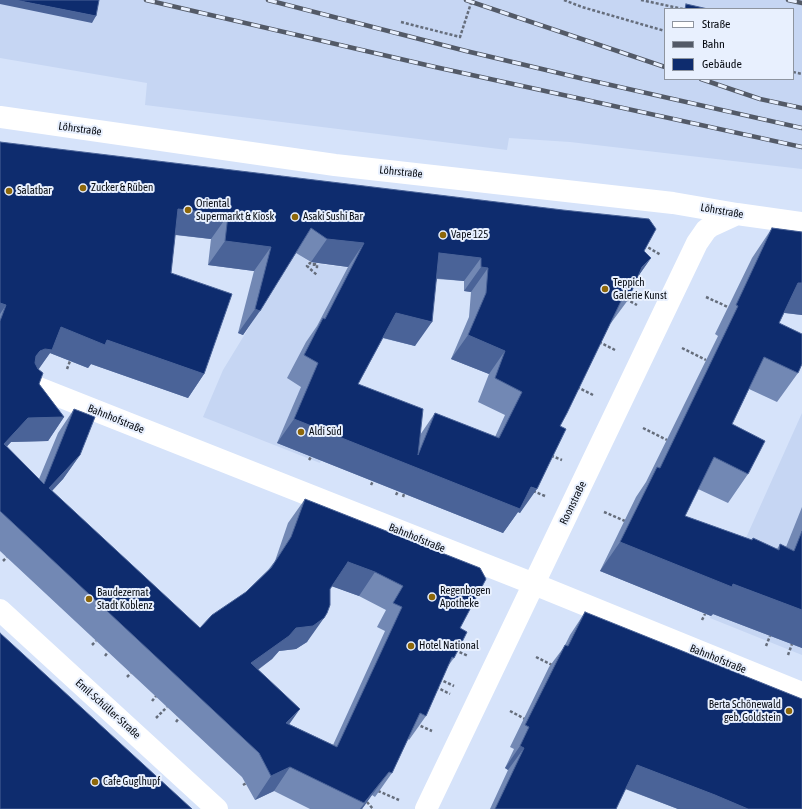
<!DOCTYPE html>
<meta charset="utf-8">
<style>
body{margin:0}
#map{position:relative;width:802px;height:809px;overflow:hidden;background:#d6e3fa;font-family:"Asap Condensed",sans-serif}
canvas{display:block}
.legend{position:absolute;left:664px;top:8px;width:130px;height:72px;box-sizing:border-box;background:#e8f0fe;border:1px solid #8e95a0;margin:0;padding:5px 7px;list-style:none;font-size:12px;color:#080c13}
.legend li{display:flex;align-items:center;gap:8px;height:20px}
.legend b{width:20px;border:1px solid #8e95a0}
</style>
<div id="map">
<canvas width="802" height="809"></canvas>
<ul class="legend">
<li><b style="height:5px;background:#fff"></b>Straße</li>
<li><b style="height:5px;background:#535a67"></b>Bahn</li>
<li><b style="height:11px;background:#0e2c6e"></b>Gebäude</li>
</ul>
</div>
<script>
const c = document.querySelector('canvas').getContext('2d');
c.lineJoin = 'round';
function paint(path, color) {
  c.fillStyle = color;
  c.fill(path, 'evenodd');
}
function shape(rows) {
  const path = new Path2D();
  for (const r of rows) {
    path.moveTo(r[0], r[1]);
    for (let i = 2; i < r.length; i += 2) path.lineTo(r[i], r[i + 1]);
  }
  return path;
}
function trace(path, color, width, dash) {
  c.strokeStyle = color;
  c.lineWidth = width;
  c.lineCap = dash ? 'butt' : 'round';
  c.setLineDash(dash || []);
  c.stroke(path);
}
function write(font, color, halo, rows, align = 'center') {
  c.font = font + ' "Asap Condensed",sans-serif';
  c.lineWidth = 4;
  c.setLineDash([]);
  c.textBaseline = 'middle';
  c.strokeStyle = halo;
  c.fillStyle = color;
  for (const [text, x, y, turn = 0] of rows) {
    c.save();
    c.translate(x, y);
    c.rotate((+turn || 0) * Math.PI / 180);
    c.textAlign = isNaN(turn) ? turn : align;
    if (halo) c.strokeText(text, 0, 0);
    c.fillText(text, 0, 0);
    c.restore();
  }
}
paint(shape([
 [0,0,802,0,802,169,570,142,509,138,507,150,145,105,147,83,0,58],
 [665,9,793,9,793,79,665,79],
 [295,252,311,263,422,277,415,346,380,338,338,415,320,463,203,417,223,370],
 [802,413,802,655,710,618]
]), '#c6d6f3');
trace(shape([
 [564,0,582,7,665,31],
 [641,0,683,9],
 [401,22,460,37,472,0],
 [793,72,802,74],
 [644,245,661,255],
 [314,263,314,266,317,267,317,264,313,264,310,263,307,266,317,275],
 [706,297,728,307],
 [626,299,637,305],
 [599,342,615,350],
 [682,348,706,360],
 [67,369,70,361],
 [577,387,593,395],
 [643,428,667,440],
 [552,457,552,456,562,460],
 [309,460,311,457],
 [371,485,373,481],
 [533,491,545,496],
 [396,495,398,491],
 [403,497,404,494],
 [604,512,625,521],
 [3,561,7,557],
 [702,620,705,614],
 [92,645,96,641],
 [766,646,770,636],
 [455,650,468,656],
 [788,655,792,644],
 [105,656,108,652],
 [536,657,554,666],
 [127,677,131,673],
 [439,679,454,686],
 [436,687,450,694],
 [152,701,156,696],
 [510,711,525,719],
 [156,718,167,707],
 [176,722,179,718],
 [416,724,432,731],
 [243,785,248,782],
 [378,791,399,800],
 [367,802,373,809]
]), '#656d7b', 2.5, [3, 2]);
trace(shape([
 [0,117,335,165,673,203,737,214,802,223],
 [31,385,534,584,802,693],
 [0,610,217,809],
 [426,809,697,243,706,230,711,226,737,214]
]), '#fff', 22);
const rail = shape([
 [146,0,435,67,802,147],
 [268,0,466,51,584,79,802,128],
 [466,0,665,67],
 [788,0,802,3],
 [701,79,760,99,802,108]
]);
trace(rail, '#535a67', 4.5);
trace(rail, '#e8f0fe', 3, [9]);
paint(shape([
 [0,142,644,251,651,258,637,278,628,300,611,323,610,323,560,426,520,513,518,512,503,533,277,443,301,387,287,378,306,342,317,326,348,267,311,262,296,253,243,335,238,333,254,271,208,265,211,239,175,235,171,273,204,374,188,398,91,364,88,368,50,353,38,369,39,384,64,417,48,441,11,442,7,446,39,479,58,433,74,409,80,455,63,479,52,491,200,628,246,592,268,570,275,561,288,523,305,499,460,628,454,658,448,666,426,716,409,740,408,739,392,773,375,797,372,795,362,809,310,809,274,791,255,800,242,777,0,551],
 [437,279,464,281,464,291,471,292,469,317,451,359,489,374,478,402,505,415,495,437,435,413,420,435,358,384,383,338,415,346],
 [332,586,359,596,386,610,377,627,385,631,333,745,289,724,258,670,272,659,279,651,296,649,307,642,330,589],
 [772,228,802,232,802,315,784,313,779,323,798,373,777,402,749,389,732,424,748,474,728,503,698,489,685,516,777,549,780,544,786,547,802,507,802,648,713,614,711,616,600,571,636,497,646,482,718,336,715,334,752,258],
 [585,612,802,809,678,809,625,789,616,809,490,809,508,770,505,768,514,749,510,747,549,667,564,647,570,635]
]), '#7288b4');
paint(shape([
 [0,0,15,0,96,16,92,23,0,4],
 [178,209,228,215,211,239,161,233],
 [327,239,364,243,348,267,311,262],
 [225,241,271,247,254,271,208,265],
 [439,253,481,258,464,281,423,277],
 [651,258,634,282,642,267],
 [481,267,488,268,471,292,464,291],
 [798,283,802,283,802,315,778,312],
 [0,303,6,305,0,314],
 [255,309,260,311,243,335,238,333],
 [396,313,432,322,415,346,380,337],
 [61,327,107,340,204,374,188,398,91,364,88,368,50,353,36,373,20,380,36,356],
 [468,335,505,351,489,374,451,359],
 [64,417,48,441,11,442,0,454,4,444,28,418],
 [294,419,531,487,537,489,520,513,518,512,503,533,277,443],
 [80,455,63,479,32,512,49,488],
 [620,542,802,610,802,648,713,614,711,616,600,571],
 [348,562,375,572,359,596,331,586],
 [324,618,307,642,296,649,279,651,272,659,234,687,251,663,296,628],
 [300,709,283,733,286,723],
 [520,746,524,748,508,770,505,768],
 [637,765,715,795,748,809,678,809,621,787],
 [290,767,274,791,255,800,271,776],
 [389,772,372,795,362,809,360,809]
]), '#4a6398');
const building = shape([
 [15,0,99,0,96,16,15,0],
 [686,4,708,9,685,9,686,4],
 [0,142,563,210,649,219,656,229,644,251,651,258,642,267,628,300,623,297,567,413,560,426,566,429,548,466,537,489,531,487,520,509,294,419,318,363,304,355,323,318,325,319,364,243,327,239,311,228,260,311,255,309,271,247,225,241,228,215,178,209,171,273,232,294,204,374,107,340,105,345,61,327,52,350,45,349,40,351,36,356,35,363,38,369,43,373,39,384,64,417,28,418,4,444,44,484,74,409,95,417,80,455,49,488,200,628,212,615,246,592,271,568,291,537,305,499,480,568,486,579,460,628,467,632,454,658,452,657,426,716,420,713,392,773,389,772,364,803,290,767,271,776,259,753,0,511,0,321,6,305,0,303,0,142],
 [439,253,481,258,481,267,488,268,486,293,468,335,505,351,495,378,522,392,499,438,435,413,418,455,423,409,358,384,396,313,432,322,439,253],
 [348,562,375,572,403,586,393,603,402,607,337,747,286,723,300,709,251,663,289,636,296,628,313,626,324,618,327,613,330,605,330,589,348,562],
 [772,228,802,232,802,283,798,283,779,323,802,334,802,364,798,373,764,357,732,424,765,441,748,474,714,457,685,516,752,540,753,538,779,550,780,544,794,551,802,531,802,610,733,584,732,587,620,542,657,467,660,468,738,306,736,305,772,228],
 [585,612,802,699,802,809,748,809,715,795,637,765,616,809,495,809,524,748,520,746,529,727,525,725,565,645,568,646,585,612],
 [0,633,192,809,0,809,0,633]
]);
paint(building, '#0e2c6e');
trace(building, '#4a6398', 1);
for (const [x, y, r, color] of [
 [83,188,4,"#8d670a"],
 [9,191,4,"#8d670a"],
 [188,210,4,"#8d670a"],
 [295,217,4,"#8d670a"],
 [443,235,4,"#8d670a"],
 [605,289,4,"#8d670a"],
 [301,432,4,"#8d670a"],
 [432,597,4,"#8d670a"],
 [89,599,4,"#8d670a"],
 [411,646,4,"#8d670a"],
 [789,711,4,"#8d670a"],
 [95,782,4,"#8d670a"]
]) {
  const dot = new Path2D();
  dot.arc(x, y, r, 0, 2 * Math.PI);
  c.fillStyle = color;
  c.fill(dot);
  trace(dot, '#e8f0fe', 1.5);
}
write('11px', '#080c13', '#e8f0fe', [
 ["Löhrstraße",80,129,8],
 ["Löhrstraße",401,172,6],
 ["Löhrstraße",722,211,10],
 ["Bahnhofstraße",116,419,22],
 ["Roonstraße",573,503,-64],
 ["Bahnhofstraße",417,538,22],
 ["Bahnhofstraße",718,659,22],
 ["Emil-Schüller-Straße",108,709,42]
]);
write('11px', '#080c13', '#e8f0fe', [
 ["Zucker & Rüben",91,188],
 ["Salatbar",17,191],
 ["Oriental",196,204],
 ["Supermarkt & Kiosk",196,217],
 ["Asaki Sushi Bar",303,217],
 ["Vape 125",451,235],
 ["Teppich",613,283],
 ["Galerie Kunst",613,296],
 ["Aldi Süd",309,432],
 ["Regenbogen",440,591],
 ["Apotheke",440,604],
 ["Baudezernat",97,593],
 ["Stadt Koblenz",97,606],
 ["Hotel National",419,646],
 ["Berta Schönewald",781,705,"right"],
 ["geb. Goldstein",781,718,"right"],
 ["Cafe Guglhupf",103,782]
], 'left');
</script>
